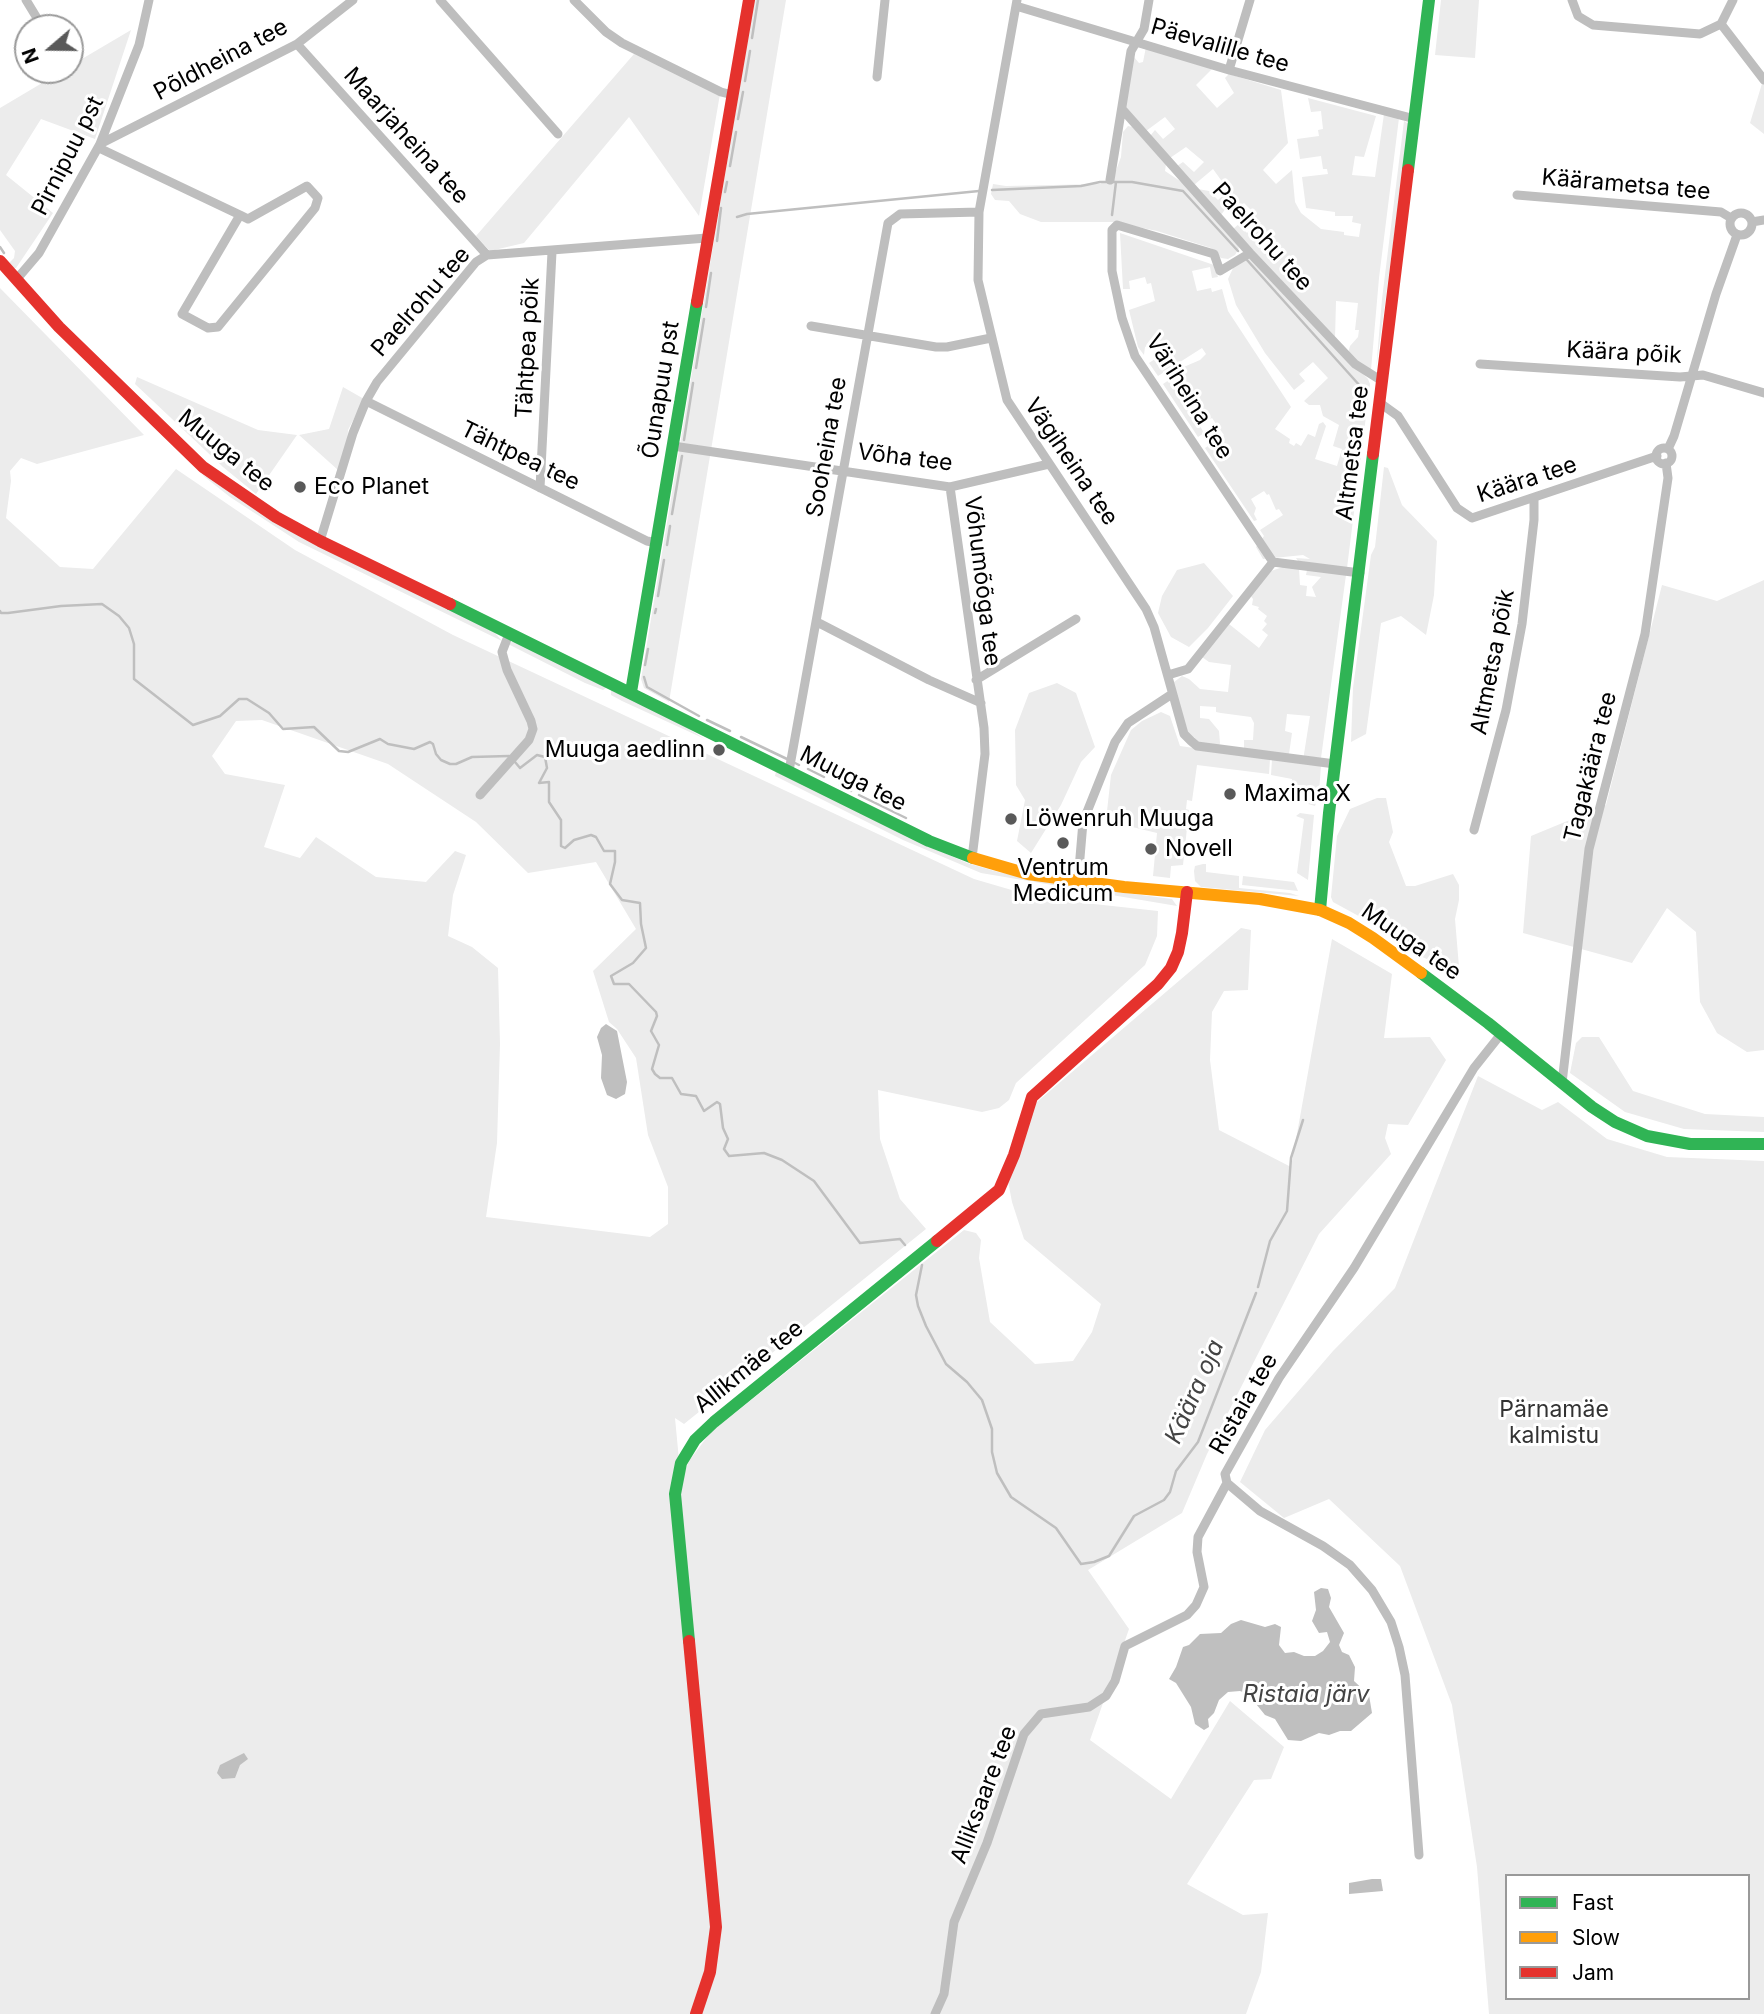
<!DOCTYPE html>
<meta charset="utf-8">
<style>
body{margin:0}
#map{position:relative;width:1764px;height:2014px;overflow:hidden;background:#fff;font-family:Inter,sans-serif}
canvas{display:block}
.legend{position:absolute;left:1505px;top:1874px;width:245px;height:126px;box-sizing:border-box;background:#fff;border:2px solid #999;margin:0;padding:9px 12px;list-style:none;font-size:21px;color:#000}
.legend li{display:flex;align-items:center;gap:14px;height:35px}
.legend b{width:35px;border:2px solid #999}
.north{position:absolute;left:14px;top:14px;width:70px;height:70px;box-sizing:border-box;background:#fff;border:2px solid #999;border-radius:50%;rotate:250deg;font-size:19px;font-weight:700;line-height:28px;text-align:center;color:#000}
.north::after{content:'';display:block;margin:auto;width:24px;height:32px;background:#595959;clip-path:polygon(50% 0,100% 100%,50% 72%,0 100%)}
</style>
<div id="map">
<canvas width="1764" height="2014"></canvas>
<ul class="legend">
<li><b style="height:9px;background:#30b455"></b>Fast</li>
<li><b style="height:9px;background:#ff9f0a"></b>Slow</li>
<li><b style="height:9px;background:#e5322d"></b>Jam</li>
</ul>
<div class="north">N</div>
</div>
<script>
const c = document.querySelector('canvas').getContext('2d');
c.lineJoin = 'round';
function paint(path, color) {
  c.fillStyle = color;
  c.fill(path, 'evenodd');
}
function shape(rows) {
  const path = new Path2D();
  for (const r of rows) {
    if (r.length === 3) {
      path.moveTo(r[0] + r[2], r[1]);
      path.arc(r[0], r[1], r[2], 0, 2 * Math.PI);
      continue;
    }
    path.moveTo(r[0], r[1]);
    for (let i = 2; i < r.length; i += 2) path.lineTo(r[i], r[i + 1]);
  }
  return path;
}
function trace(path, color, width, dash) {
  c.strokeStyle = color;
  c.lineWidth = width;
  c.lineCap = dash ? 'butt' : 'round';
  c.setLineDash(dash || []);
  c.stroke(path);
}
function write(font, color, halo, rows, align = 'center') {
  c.font = font + ' Inter,sans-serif';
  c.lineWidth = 6;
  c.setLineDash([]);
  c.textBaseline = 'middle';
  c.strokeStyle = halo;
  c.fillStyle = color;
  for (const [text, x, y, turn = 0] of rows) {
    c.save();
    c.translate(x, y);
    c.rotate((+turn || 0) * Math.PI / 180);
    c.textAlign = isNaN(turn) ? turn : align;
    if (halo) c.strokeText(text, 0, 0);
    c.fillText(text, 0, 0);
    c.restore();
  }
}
paint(shape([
 [754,0,786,0,669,702,644,688,641,679],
 [1441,0,1479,0,1475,58,1435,55],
 [131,30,95,139,41,119,6,175,53,213,16,268,13,268,9,263,14,258,15,251,0,230,0,108,64,70,70,70,70,66],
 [1146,47,1214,67,1196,85,1217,108,1234,93,1225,78,1229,74,1281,90,1288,143,1263,170,1276,184,1292,170,1295,202,1301,213,1321,229,1344,232,1344,235,1359,237,1361,224,1352,222,1353,216,1335,216,1335,212,1306,208,1302,177,1328,174,1327,169,1323,169,1321,156,1300,159,1297,139,1319,136,1318,130,1323,129,1321,111,1311,112,1308,98,1376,116,1364,157,1355,156,1352,175,1375,177,1384,114,1399,118,1379,278,1371,370,1368,371,1348,353,1350,346,1358,337,1359,330,1355,330,1358,303,1336,301,1335,339,1233,229,1239,224,1247,233,1255,225,1247,216,1252,211,1244,203,1230,215,1230,210,1226,208,1221,215,1198,189,1209,191,1218,200,1227,192,1226,187,1213,169,1194,185,1177,166,1183,162,1194,172,1204,162,1186,147,1170,158,1150,136,1155,130,1163,139,1175,129,1165,117,1146,131,1125,108,1134,57,1139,63,1143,62],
 [634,54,720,94,699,216,629,117,524,243,490,251,476,236],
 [1764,77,1764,134,1750,123],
 [1404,121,1409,124,1376,370,1382,299],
 [1128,126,1132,127,1166,164,1165,171,1183,183,1235,241,1239,248,1235,255,1228,259,1221,258,1211,248,1157,231,1114,222,1041,222,1020,214,1009,201,995,200,991,194,993,184,1006,186,1100,184,1114,176,1121,157,1123,132],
 [1120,233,1214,265,1218,277,1212,278,1210,267,1192,271,1197,291,1211,288,1212,292,1222,289,1228,311,1291,407,1275,429,1290,439,1289,443,1294,446,1296,443,1301,446,1308,434,1315,437,1319,424,1323,422,1326,426,1315,459,1337,466,1342,449,1333,446,1339,425,1323,416,1320,405,1309,405,1304,401,1328,378,1313,362,1299,374,1305,381,1294,390,1265,353,1236,305,1228,279,1234,266,1248,258,1254,260,1368,379,1370,384,1347,568,1298,561,1296,558,1310,559,1303,555,1263,559,1256,547,1264,536,1260,530,1283,515,1279,509,1276,510,1269,494,1267,495,1264,491,1251,499,1256,508,1254,514,1257,520,1254,521,1205,448,1224,435,1212,418,1200,426,1204,433,1198,437,1163,384,1169,380,1174,388,1183,383,1183,376,1179,369,1200,360,1206,354,1202,348,1158,376,1149,363,1155,359,1162,366,1174,357,1160,342,1156,345,1153,342,1145,347,1144,355,1138,347,1129,310,1155,301,1151,283,1147,284,1145,277,1129,281,1130,289,1123,289],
 [0,288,144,435,37,464,21,458,10,471,11,481,6,518,60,567,93,569,176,469,295,550,453,635,974,879,1039,898,1158,911,1157,936,1145,965,1016,1083,1009,1100,999,1108,982,1112,878,1090,880,1139,900,1199,926,1229,684,1424,675,1418,681,1481,689,1461,710,1433,964,1230,976,1233,981,1240,979,1258,990,1322,1035,1364,1073,1361,1092,1332,1101,1304,1024,1239,1012,1202,1007,1176,1024,1113,1241,928,1251,930,1248,990,1224,991,1212,1012,1210,1060,1219,1130,1291,1167,1332,939,1392,974,1384,1038,1430,1037,1446,1060,1408,1125,1388,1124,1385,1138,1391,1154,1319,1234,1207,1454,1182,1513,1088,1570,1129,1629,1090,1740,1171,1799,1230,1701,1284,1747,1271,1779,1254,1780,1187,1884,1243,1915,1268,1913,1261,1972,1246,2014,0,2014],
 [262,720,388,764,476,822,528,873,596,862,636,929,593,971,609,1022,617,1029,636,1058,648,1135,668,1187,668,1224,650,1237,486,1217,497,1143,500,1044,498,968,472,947,448,936,453,895,466,855,455,851,426,882,376,877,316,837,300,858,264,847,285,785,225,774,212,756,236,721],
 [137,377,258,430,297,435,256,494,223,467,135,384],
 [343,387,364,399,348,430,347,446,338,470,299,435,329,429],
 [1384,467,1388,468,1402,505,1437,541,1434,595,1426,635,1401,616,1381,623,1366,734,1351,742,1353,688,1371,555,1375,547],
 [201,474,495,633,502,641,299,542,230,497],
 [1204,563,1233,596,1208,628,1189,647,1171,637,1158,613,1162,596,1177,570],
 [1283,567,1299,569,1300,585,1307,586,1306,596,1316,597,1312,587,1321,577,1306,575,1307,570,1346,575,1321,758,1304,756,1304,754,1310,716,1287,714,1285,731,1292,733,1289,754,1244,749,1244,740,1253,740,1254,723,1251,717,1221,713,1216,712,1216,707,1200,706,1200,718,1209,719,1219,731,1220,743,1219,747,1195,742,1186,731,1174,688,1174,682,1182,676,1189,679,1200,689,1228,692,1231,665,1209,662,1202,657,1229,624,1259,648,1268,635,1262,630,1267,624,1264,621,1267,616,1258,609,1259,607,1252,605,1253,599,1250,595,1271,571],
 [1764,580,1764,1050,1747,1052,1717,1033,1700,1002,1696,932,1667,908,1632,963,1523,933,1531,836,1606,805,1662,585,1717,601],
 [514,641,607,687,606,688,603,690,585,683,508,644],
 [1057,683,1076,693,1095,747,1081,762,1061,805,1031,853,1017,841,1025,800,1016,785,1015,730,1029,693],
 [611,690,679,723,705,739,622,701,611,695],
 [1161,712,1170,716,1180,746,1270,759,1269,774,1197,765,1192,801,1187,800,1186,809,1189,810,1183,865,1171,866,1170,878,1153,876,1157,833,1124,825,1107,811,1111,775,1131,730,1142,721],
 [1272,759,1321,765,1319,793,1315,806,1308,804,1309,795,1291,793,1292,779,1271,775],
 [776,771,924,844,967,863,998,872,1056,884,1172,899,1177,906,981,873,903,840,775,776],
 [1377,798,1386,798,1393,832,1389,842,1406,886,1415,886,1453,874,1459,885,1459,900,1455,919,1459,967,1453,971,1418,955,1366,920,1333,902,1331,897,1337,836,1350,809],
 [1300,813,1314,815,1308,880,1297,873,1304,819,1296,816],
 [1203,864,1206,864,1206,872,1239,876,1239,888,1290,893,1299,896,1201,887,1195,881,1194,871,1195,866],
 [1243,876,1294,882,1298,891,1242,885],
 [1582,1037,1599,1037,1633,1091,1705,1114,1764,1117,1764,1132,1684,1129,1625,1112,1570,1073,1576,1043],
 [1478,1076,1542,1110,1558,1102,1607,1139,1667,1157,1764,1161,1764,2014,1489,2014,1477,1867,1452,1705,1400,1566,1329,1499,1284,1518,1240,1482,1265,1430,1333,1351,1395,1288],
 [1507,1876,1748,1876,1748,1998,1507,1998]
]), '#ececec');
paint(shape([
 [606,1024,617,1031,627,1082,625,1094,616,1099,607,1095,601,1078,602,1055,597,1037,601,1028],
 [1321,1588,1328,1589,1331,1598,1329,1607,1344,1633,1339,1645,1342,1652,1349,1655,1355,1667,1354,1681,1369,1695,1372,1713,1351,1731,1340,1731,1329,1735,1319,1733,1301,1741,1288,1740,1275,1719,1265,1715,1248,1694,1240,1691,1228,1692,1219,1700,1214,1713,1208,1719,1209,1727,1204,1730,1195,1724,1191,1707,1176,1683,1169,1679,1176,1667,1183,1647,1189,1645,1200,1634,1221,1633,1231,1624,1241,1620,1265,1627,1275,1624,1281,1627,1279,1645,1285,1653,1294,1652,1304,1656,1315,1656,1323,1651,1330,1642,1327,1632,1319,1633,1312,1621,1316,1610,1314,1592],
 [244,1753,248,1759,240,1765,235,1778,222,1779,217,1773,220,1765],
 [1372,1879,1381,1879,1383,1891,1349,1894,1349,1883]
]), '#bfbfbf');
trace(shape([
 [752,38,758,0],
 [745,81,750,51],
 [738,119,743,92],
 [730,166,736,132],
 [992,190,1081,186,1100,182,1132,182,1183,191,1238,251],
 [725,192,727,182],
 [1112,215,1116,182],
 [737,217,747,214,979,191],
 [717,241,721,208],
 [0,247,4,253],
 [1247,260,1361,387],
 [706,307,711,273],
 [696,368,704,319],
 [684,440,693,383],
 [672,514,682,456],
 [667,545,670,526],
 [658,596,664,560],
 [0,611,1,613,8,613,61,606,102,604,119,616,129,628,134,644,134,679,193,725,220,716,239,699,247,699,269,713,283,729,314,727,339,751,348,752,380,739,388,744,414,749,430,742,433,744,436,754,441,760,450,764,456,764,472,757,509,756],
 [655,613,656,609],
 [645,665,648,649],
 [644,677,647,687,699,716],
 [707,720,730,731],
 [741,737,787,759],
 [515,762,520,768,537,755,545,757,547,768,539,783,549,782,549,802,561,820,561,846,565,848,574,840,591,835,596,837,604,851,615,851,615,862,610,884,622,900,640,903,641,924,646,948,633,963,611,976,614,984,629,984,656,1012,657,1016,651,1031,659,1045,652,1069,655,1074,660,1078,672,1078,681,1094,696,1096,704,1111,717,1102,720,1104,723,1128,728,1139,724,1149,729,1156,764,1153,782,1160,814,1181,860,1243,900,1239,905,1245],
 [795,763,799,765],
 [808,769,824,777],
 [840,785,851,791],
 [859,795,906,818],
 [922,1265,916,1295,918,1306,926,1326,946,1364,967,1382,982,1400,992,1429,992,1452,997,1473,1011,1497,1056,1528,1081,1564,1094,1562,1109,1556,1134,1516,1164,1500,1170,1492,1176,1471,1198,1442,1256,1293],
 [1258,1287,1270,1241,1287,1211,1291,1158,1303,1120]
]), '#bfbfbf', 2.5);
trace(shape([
 [26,0,43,28],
 [440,0,558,134],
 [574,0,606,32,622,43,721,92,733,95],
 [1017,0,979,212,978,280,1007,400,1146,609,1154,627,1184,734,1191,741,1197,746,1335,764],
 [1572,0,1578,16,1593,25,1700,34,1721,24,1733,0],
 [1016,6,1229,70,1415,119],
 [1721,24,1764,80],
 [297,44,487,255],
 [1229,70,1250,0],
 [877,77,885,0],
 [1122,109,1250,253,1355,364,1382,381],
 [100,144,297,44,353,0],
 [99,148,240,215,182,314,208,328,218,327,315,208,318,198,307,186,248,219,240,215],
 [1110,180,1131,51,1144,29,1149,0],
 [1517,195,1721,212,1731,218],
 [1741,224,11],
 [1752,222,1764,220],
 [1250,253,1220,271,1214,254,1117,225,1112,230,1112,271,1122,318,1135,356,1273,562],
 [16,280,39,253,100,144,139,45,149,0],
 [811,326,936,347,947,347,991,338],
 [1480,364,1680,377,1703,375,1764,393],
 [366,401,647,541,657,543],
 [1380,403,1398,416,1457,508,1472,518,1657,456],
 [673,446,950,487,1049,464],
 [1664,456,8],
 [1668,449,1674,436,1716,294,1737,235],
 [950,487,984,728,985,754,972,858],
 [540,488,552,252],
 [320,541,353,433,366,401,377,382,476,262,487,255,707,238],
 [817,622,929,680,981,703],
 [1168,675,1188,669,1273,562,1360,573],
 [976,680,1076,619],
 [789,771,888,223,900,214,979,212],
 [480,795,529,740,533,729,531,721,507,670,502,652,509,634],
 [1474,830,1506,710,1522,624,1534,520,1534,498],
 [1078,881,1083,822,1115,742,1128,723,1172,694],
 [1562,1083,1589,849,1645,634,1668,478,1666,463],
 [1419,1855,1405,1675,1399,1647,1391,1622,1372,1590,1350,1565,1323,1546,1260,1511,1227,1483,1225,1474,1279,1378,1354,1268,1474,1068,1501,1034],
 [935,2014,944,1994,954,1922,987,1843,1024,1734,1041,1714,1089,1707,1106,1696,1115,1681,1125,1646,1187,1615,1196,1605,1204,1587,1197,1552,1198,1537,1227,1483]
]), '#bebebe', 9);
trace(shape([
 [1408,170,1429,0],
 [450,604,929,841,973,858],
 [631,692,697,302],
 [1320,910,1329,813,1373,454],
 [1421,973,1488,1023,1592,1107,1615,1122,1647,1136,1690,1144,1764,1144],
 [689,1641,675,1494,681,1463,695,1440,714,1422,937,1241]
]), '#30b455', 12);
trace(shape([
 [973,858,1028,874,1124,887,1260,899,1320,910,1349,923,1373,938,1421,973]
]), '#ff9f0a', 12);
trace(shape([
 [0,261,59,327,203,467,276,517,320,541,450,604],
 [697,302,749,0],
 [1373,454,1408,170],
 [937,1241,999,1190,1014,1155,1032,1097,1158,984,1171,968,1178,952,1182,933,1187,892],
 [689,1641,716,1927,710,1972,696,2014]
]), '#e5322d', 12);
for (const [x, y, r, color] of [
 [300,487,7,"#595959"],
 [719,750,7,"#595959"],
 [1230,794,7,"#595959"],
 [1011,819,7,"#595959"],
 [1063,843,7,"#595959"],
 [1151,849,7,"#595959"]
]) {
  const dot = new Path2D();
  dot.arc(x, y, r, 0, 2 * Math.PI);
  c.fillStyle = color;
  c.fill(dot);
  trace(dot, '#fff', 2.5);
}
write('23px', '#000', '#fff', [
 ["Päevalille tee",1220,46,16],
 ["Põldheina tee",221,60,-28],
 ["Maarjaheina tee",406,136,48],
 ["Pirnipuu pst",68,156,-63],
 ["Käärametsa tee",1626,185,5],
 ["Paelrohu tee",1262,237,48],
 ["Paelrohu tee",421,302,-49],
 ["Tähtpea põik",528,348,-87],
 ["Käära põik",1624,353,3],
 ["Õunapuu pst",661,390,-81],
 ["Väriheina tee",1189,397,58],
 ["Sooheina tee",827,447,-80],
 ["Muuga tee",226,451,39],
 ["Altmetsa tee",1353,453,-83],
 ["Tähtpea tee",520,456,26],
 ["Võha tee",905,458,7],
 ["Vägiheina tee",1071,462,56],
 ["Käära tee",1527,480,-18],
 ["Võhumõõga tee",982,581,83],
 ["Altmetsa põik",1493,662,-79],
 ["Tagakäära tee",1591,767,-76],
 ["Muuga tee",853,779,27],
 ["Muuga tee",1411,942,35],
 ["Allikmäe tee",749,1367,-39],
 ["Ristaia tee",1244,1404,-60],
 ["Alliksaare tee",984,1795,-69]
]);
write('23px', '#000', '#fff', [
 ["Eco Planet",314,487],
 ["Muuga aedlinn",705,750,"right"],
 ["Maxima X",1244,794],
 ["Löwenruh Muuga",1025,819],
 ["Novell",1165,849],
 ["Ventrum",1063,868,"center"],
 ["Medicum",1063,894,"center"]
], 'left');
write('23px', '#333', '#fff', [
 ["Pärnamäe",1554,1410],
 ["kalmistu",1554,1436]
]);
write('italic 24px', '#444', '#fff', [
 ["Käära oja",1195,1392,-66],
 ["Ristaia järv",1306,1695]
]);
</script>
